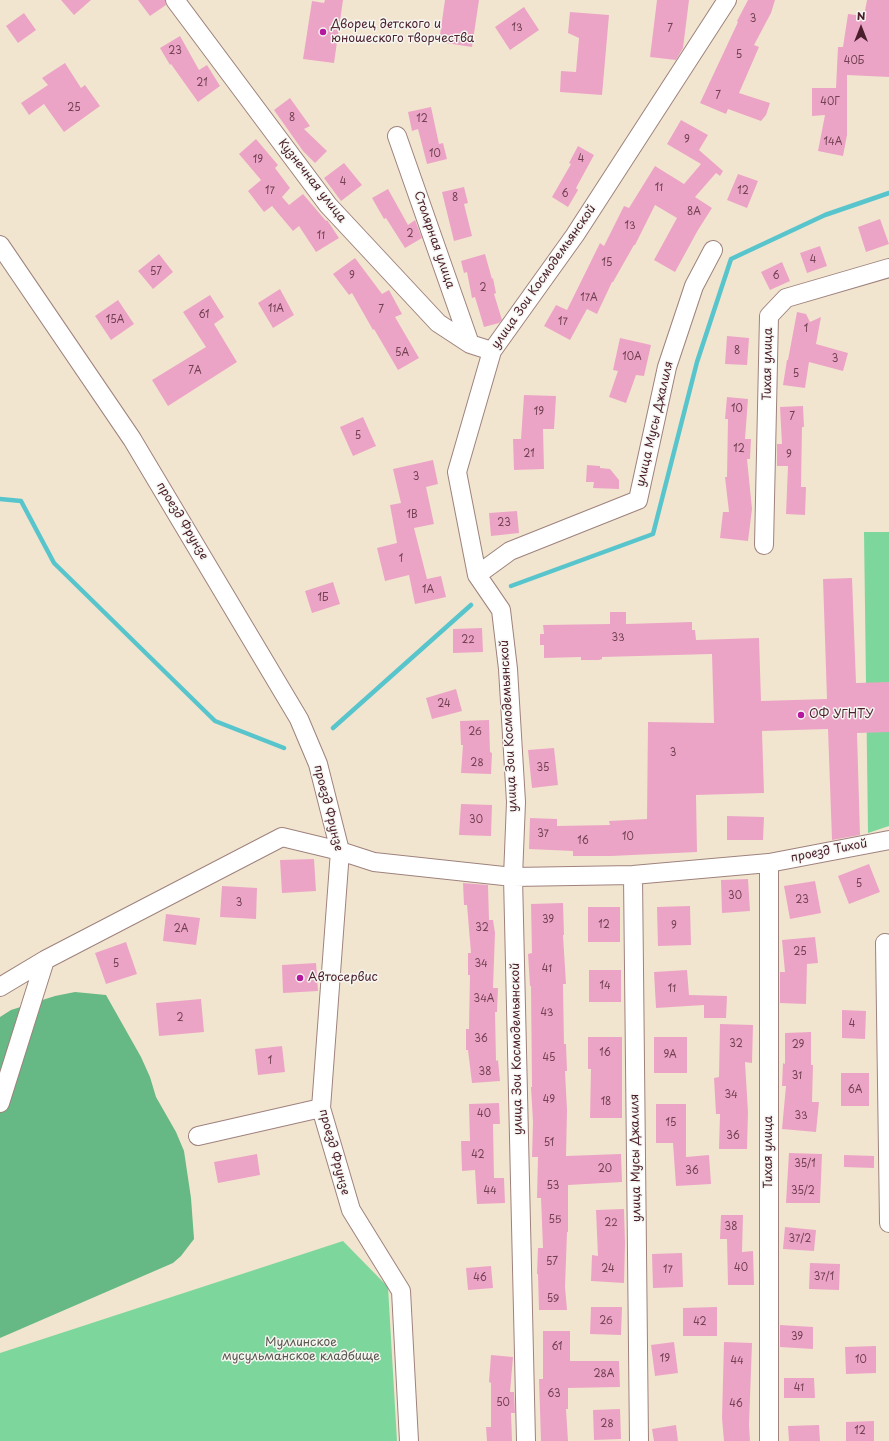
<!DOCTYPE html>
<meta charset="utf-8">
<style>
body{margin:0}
#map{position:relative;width:889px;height:1441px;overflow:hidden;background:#f2e5cf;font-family:"Playpen Sans",sans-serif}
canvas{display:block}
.north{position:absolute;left:841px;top:8px;width:40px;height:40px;-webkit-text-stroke:3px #f6f6f2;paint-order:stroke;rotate:0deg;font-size:11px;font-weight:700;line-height:16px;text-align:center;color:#4a1f2b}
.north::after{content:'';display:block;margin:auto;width:14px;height:18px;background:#4a1f2b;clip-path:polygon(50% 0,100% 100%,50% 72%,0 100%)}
</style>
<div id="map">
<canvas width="889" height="1441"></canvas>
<div class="north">N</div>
</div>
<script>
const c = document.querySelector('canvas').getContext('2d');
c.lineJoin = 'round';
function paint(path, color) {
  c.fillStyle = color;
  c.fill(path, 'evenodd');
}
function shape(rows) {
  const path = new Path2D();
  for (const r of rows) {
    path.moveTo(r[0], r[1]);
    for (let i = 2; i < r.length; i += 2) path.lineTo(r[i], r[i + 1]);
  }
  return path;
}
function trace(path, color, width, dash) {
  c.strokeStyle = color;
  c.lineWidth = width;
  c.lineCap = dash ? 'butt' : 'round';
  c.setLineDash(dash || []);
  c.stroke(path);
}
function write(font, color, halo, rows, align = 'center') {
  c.font = font + ' "Playpen Sans",sans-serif';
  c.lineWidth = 3;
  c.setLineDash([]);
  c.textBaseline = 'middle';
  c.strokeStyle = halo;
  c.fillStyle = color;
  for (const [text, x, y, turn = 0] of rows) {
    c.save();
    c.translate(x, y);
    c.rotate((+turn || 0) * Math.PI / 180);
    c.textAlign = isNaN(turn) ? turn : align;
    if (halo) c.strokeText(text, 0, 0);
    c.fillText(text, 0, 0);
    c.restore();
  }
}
paint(shape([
 [864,532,889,532,889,826,868,833],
 [343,1241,388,1287,397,1441,0,1441,0,1353]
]), '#7dd79d');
paint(shape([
 [75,992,106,995,141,1057,150,1077,156,1097,176,1132,184,1151,191,1198,194,1239,181,1256,173,1263,0,1338,0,1017,11,1010,55,996]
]), '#66b884');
trace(shape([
 [0,499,21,501,54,563,215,721,284,748],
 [511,586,653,534,697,362,731,259,825,215,889,193],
 [333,728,471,605]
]), '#58c5cc', 4.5);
paint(shape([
 [61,0,91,0,74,15],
 [138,0,165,0,166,5,150,16],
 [325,0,343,0,334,63,303,59,312,1,324,3],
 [445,0,479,0,472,47,439,42],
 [657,0,689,0,683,48,676,60,650,57],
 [748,0,775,0,771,13,754,45,759,47,739,93,770,103,766,115,761,121,728,109,726,114,700,103,738,22,737,21],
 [867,0,889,0,889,77,847,75,847,135,843,156,818,151,825,115,812,116,812,88,836,88,838,47,843,47,848,14,864,16],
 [524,7,539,30,510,50,495,27],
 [570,12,609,15,602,95,560,92,561,71,576,72,579,38,568,33],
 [24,13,36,30,18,43,6,26],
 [180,36,199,70,207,65,220,86,198,102,171,64,170,65,160,48],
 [65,63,81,88,85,85,100,106,64,132,44,104,29,115,21,103,48,85,42,78],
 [290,98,310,126,304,129,327,151,315,163,303,151,274,110],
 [431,107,439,144,443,143,447,159,427,164,418,129,412,131,408,112],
 [681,120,708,135,699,150,723,171,720,176,716,173,695,197,712,208,698,230,675,272,654,260,677,218,655,205,635,245,634,245,613,282,612,282,597,314,587,309,570,340,544,326,556,305,567,310,600,243,604,246,624,206,629,208,655,166,684,184,701,164,667,144],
 [256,139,278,165,275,168,290,188,282,197,289,205,303,194,326,221,327,220,339,238,316,252,299,226,293,231,272,206,264,212,248,191,261,180,239,154],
 [578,146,594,155,576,188,578,190,568,207,552,197,571,164,569,163],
 [344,163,362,185,341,201,324,178],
 [738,174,758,181,747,208,727,200],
 [464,187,468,203,464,204,472,236,454,241,442,192],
 [388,189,408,225,415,220,422,238,405,248,386,218,384,219,372,198],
 [880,219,889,244,866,252,858,227],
 [820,246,827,266,807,273,800,253],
 [159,254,173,272,153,289,138,271],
 [485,254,492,279,493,278,496,293,494,294,502,320,499,323,484,327,475,297,472,298,467,272,464,273,461,261],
 [355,258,382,294,389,290,402,314,395,317,419,358,398,370,374,329,373,330,352,293,349,295,333,274],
 [782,262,790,281,770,290,761,272],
 [280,289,294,315,273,328,258,303],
 [210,295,224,317,214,324,237,362,168,406,152,380,206,347,183,312],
 [118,300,134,324,111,340,95,316],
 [797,312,806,314,810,322,821,317,816,344,848,353,843,371,809,362,805,388,783,385,787,360,788,360],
 [727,336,749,338,747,365,725,364],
 [620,338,651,345,644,376,636,375,626,403,609,397,618,371,613,370],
 [524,395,556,396,554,429,543,429,544,469,514,470,513,439,521,439],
 [727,397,748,399,745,439,751,439,750,459,747,459,752,509,748,541,720,538,723,512,729,512,725,477,727,477,728,419,725,419],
 [803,406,804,427,802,427,801,487,806,487,805,515,786,514,788,466,777,466,777,444,782,444,780,407],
 [363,417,376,446,353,456,340,427],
 [433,460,438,484,426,487,434,524,414,528,427,579,441,576,446,597,415,604,409,575,385,581,377,548,397,543,390,505,401,503,393,469],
 [587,465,600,466,600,468,610,469,619,480,619,489,593,488,594,482,586,482],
 [517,511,519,533,491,536,489,513],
 [852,578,856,683,889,682,889,732,857,733,860,835,832,840,828,729,762,731,764,793,696,795,697,852,611,856,573,856,573,851,529,849,530,818,557,819,557,826,610,825,609,821,647,819,648,722,714,723,712,654,602,657,602,659,599,660,581,660,581,657,544,658,544,645,540,645,540,634,544,634,543,625,610,624,610,612,626,612,626,624,692,622,692,630,695,630,696,640,759,638,761,701,827,699,823,579],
 [333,582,340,604,312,613,305,591],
 [482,628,483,652,453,653,453,629],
 [456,689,462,711,432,719,426,698],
 [489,720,490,752,492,753,491,774,461,773,463,745,461,745,460,721],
 [554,748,558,785,532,788,528,750],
 [461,804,492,805,491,836,459,835],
 [727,816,764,817,763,840,727,840],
 [314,859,316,891,282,893,280,860],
 [869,864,880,892,849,904,838,876],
 [748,879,750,911,722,913,721,880],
 [815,881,821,913,790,919,784,886],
 [463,883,488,885,489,920,493,920,495,933,493,988,498,988,497,1012,495,1012,496,1061,498,1060,500,1081,472,1083,468,1050,466,1050,466,1029,469,1029,470,975,468,975,468,953,471,953,467,905,464,905],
 [222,886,257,888,256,919,220,917],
 [563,903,564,935,563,935,566,984,563,984,564,1044,566,1044,567,1071,565,1071,567,1110,566,1156,621,1154,622,1182,568,1185,568,1232,567,1232,565,1287,567,1310,539,1310,538,1274,537,1274,538,1248,543,1248,541,1198,537,1198,538,1157,532,1157,533,1122,531,1087,532,1087,531,986,530,986,528,954,532,953,531,904],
 [690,906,691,945,658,946,657,907],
 [588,907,620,907,620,942,588,942],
 [166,914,200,918,196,945,163,941],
 [815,937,818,963,807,964,806,1004,780,1003,780,972,785,972,782,940],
 [126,942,137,974,106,984,95,953],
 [316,963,318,991,283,993,282,965],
 [589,970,621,970,621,1002,589,1002],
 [687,970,689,995,727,996,726,1018,704,1018,704,1005,656,1008,654,972],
 [201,999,204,1032,159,1036,156,1003],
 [842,1010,866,1011,865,1039,842,1038],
 [720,1024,753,1025,752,1063,745,1062,748,1112,747,1149,719,1149,720,1114,716,1114,714,1078,719,1077],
 [811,1032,811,1065,813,1065,812,1102,819,1102,816,1132,782,1129,786,1086,782,1086,783,1063,785,1064,785,1033],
 [588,1037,622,1037,622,1118,590,1118,591,1069,588,1069],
 [654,1037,687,1037,687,1073,654,1073],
 [282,1046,285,1072,258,1075,255,1049],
 [841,1073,869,1073,869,1106,841,1106],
 [499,1103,500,1124,493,1124,494,1178,504,1178,505,1203,477,1204,475,1170,462,1171,461,1141,470,1141,469,1104],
 [656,1104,686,1104,686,1157,709,1155,711,1184,676,1186,673,1143,656,1143],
 [789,1153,822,1154,820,1203,786,1203],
 [257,1154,260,1175,218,1183,214,1162],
 [844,1155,874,1156,874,1168,844,1167],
 [624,1209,625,1243,624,1283,591,1281,592,1255,598,1256,596,1210],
 [721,1215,743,1215,742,1252,753,1251,754,1285,728,1285,727,1239,720,1239],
 [785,1227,816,1230,814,1251,783,1249],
 [682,1253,683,1287,653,1288,652,1254],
 [810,1263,840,1264,839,1290,809,1289],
 [491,1266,493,1288,468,1290,466,1268],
 [591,1307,622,1307,621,1335,590,1334],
 [717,1307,717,1336,683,1336,683,1308],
 [780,1325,813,1327,813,1349,780,1347],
 [543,1331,570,1331,570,1361,619,1361,620,1387,568,1388,568,1409,566,1409,568,1441,541,1441,539,1379,543,1379],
 [674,1342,678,1373,655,1376,651,1345],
 [724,1342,752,1343,749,1425,750,1441,724,1441,722,1418],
 [876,1346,876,1373,846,1374,845,1347],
 [491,1355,513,1357,510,1392,514,1392,515,1413,511,1413,512,1441,487,1441,486,1427,491,1427,491,1383,489,1382],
 [784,1378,814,1378,815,1398,784,1398],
 [620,1409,621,1439,594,1440,593,1410],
 [874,1421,874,1441,846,1441,846,1422],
 [676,1425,678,1441,654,1441,652,1429],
 [819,1425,820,1441,789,1441,788,1426]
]), '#eca4c6');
const minor = shape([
 [175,0,328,205,438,323,470,344,492,351],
 [397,136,470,344],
 [0,245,132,439,299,719,318,764,340,851,321,1108,351,1210,401,1291,409,1441],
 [764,545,769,316,786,298,889,268],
 [477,575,510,551,638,500,667,367,694,286,713,250],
 [633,875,639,1441],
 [889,944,885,943,889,1223],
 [0,987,45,960,282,837,340,851,374,862,513,877,633,875,769,863,889,840],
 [0,1103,45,960],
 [198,1136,321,1108],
 [526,1441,513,877,516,802,508,669,501,610,477,575,457,472,492,351,575,235,727,0],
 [769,1441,769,863]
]);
trace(minor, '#9e827d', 20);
trace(minor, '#fff', 18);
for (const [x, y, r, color] of [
 [323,32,4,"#b5179e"],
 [801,715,4,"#b5179e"],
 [300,978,4,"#b5179e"]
]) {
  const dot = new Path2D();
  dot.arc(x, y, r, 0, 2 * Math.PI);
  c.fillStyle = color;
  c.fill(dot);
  trace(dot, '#f6f6f2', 1.5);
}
write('10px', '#724052', null, [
 ["3",753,19],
 ["13",517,28],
 ["7",670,29],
 ["23",175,51],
 ["5",739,55],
 ["40Б",854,61],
 ["21",202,83],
 ["7",718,96],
 ["40Г",830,102],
 ["25",74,108],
 ["8",292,118],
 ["12",422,119],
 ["9",687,140],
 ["14А",833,142],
 ["10",435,154],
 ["4",581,159],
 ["19",258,160],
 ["4",343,182],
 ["11",659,188],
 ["17",270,191],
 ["12",743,191],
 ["6",565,194],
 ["8",455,198],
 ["8А",694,212],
 ["13",630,226],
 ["2",410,234],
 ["11",321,236],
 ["4",813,260],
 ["15",607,263],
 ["57",156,272],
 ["9",352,276],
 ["6",776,276],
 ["2",483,288],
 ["17А",589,298],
 ["11А",276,309],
 ["7",381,310],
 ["61",204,315],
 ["15А",115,320],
 ["17",563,322],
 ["1",806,329],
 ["8",737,351],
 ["5А",402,353],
 ["10А",632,357],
 ["3",835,359],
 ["7А",195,371],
 ["5",796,374],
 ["10",737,409],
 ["19",539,412],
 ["7",792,417],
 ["5",358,436],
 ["12",739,449],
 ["21",529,454],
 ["9",789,455],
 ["3",416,477],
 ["1В",412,515],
 ["23",504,523],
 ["1",401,559],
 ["1А",428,590],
 ["1Б",323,598],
 ["33",618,638],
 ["22",468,640],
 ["24",444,704],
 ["26",475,732],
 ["3",673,753],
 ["28",477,763],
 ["35",543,768],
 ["30",476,820],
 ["37",543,834],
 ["10",628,837],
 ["16",583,841],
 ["5",859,884],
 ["30",735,896],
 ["23",802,900],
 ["3",239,903],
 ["39",548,920],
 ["12",604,925],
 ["9",674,926],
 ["32",482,928],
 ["2А",181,929],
 ["25",800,952],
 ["5",116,964],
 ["34",481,964],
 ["41",547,969],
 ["14",605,986],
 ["11",672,989],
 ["34А",484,999],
 ["43",547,1013],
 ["2",180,1018],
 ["4",852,1024],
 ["36",481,1039],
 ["32",736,1044],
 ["29",798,1045],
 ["16",605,1053],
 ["9А",670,1055],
 ["45",549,1058],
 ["1",270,1061],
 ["38",485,1072],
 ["31",797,1076],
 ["6А",855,1090],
 ["34",731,1095],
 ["49",549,1100],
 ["18",606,1102],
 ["40",484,1114],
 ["33",801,1116],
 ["15",671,1123],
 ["36",733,1136],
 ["51",549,1143],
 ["42",478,1155],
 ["35/1",805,1164],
 ["20",605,1169],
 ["36",692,1171],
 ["53",553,1186],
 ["44",490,1191],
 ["35/2",803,1191],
 ["55",555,1220],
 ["22",611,1223],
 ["38",731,1227],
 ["37/2",800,1239],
 ["57",552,1262],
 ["40",741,1268],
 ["24",608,1269],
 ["17",668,1270],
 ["37/1",824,1277],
 ["46",480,1278],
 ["59",553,1299],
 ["26",606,1321],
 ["42",700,1322],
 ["39",797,1337],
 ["61",557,1347],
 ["19",665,1359],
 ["10",861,1360],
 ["44",737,1361],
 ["28А",604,1374],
 ["41",799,1388],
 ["63",554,1394],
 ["50",503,1403],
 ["46",736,1404],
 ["28",607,1424],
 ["12",860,1431]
]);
write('12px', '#4a1f2b', '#f6f6f2', [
 ["Дворец детского и",331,25],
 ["юношеского творчества",331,39],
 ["ОФ УГНТУ",809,715],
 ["Автосервис",308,978]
], 'left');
write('12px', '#4a1f2b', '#f6f6f2', [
 ["Кузнечная улица",312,181,52],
 ["Столярная улица",434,240,71],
 ["улица Зои Космодемьянской",544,277,-55],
 ["Тихая улица",768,364,-89],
 ["улица Мусы Джалиля",655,424,-77],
 ["проезд Фрунзе",182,521,59],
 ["улица Зои Космодемьянской",509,726,-93],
 ["проезд Фрунзе",328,808,76],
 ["проезд Тихой",829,851,-11],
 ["улица Зои Космодемьянской",517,1049,-91],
 ["проезд Фрунзе",334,1152,75],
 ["Тихая улица",769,1152,-90],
 ["улица Мусы Джалиля",636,1158,-91]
]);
write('12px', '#59564d', '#f6f6f2', [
 ["Муллинское",301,1343],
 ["мусульманское кладбище",301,1357]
]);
</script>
